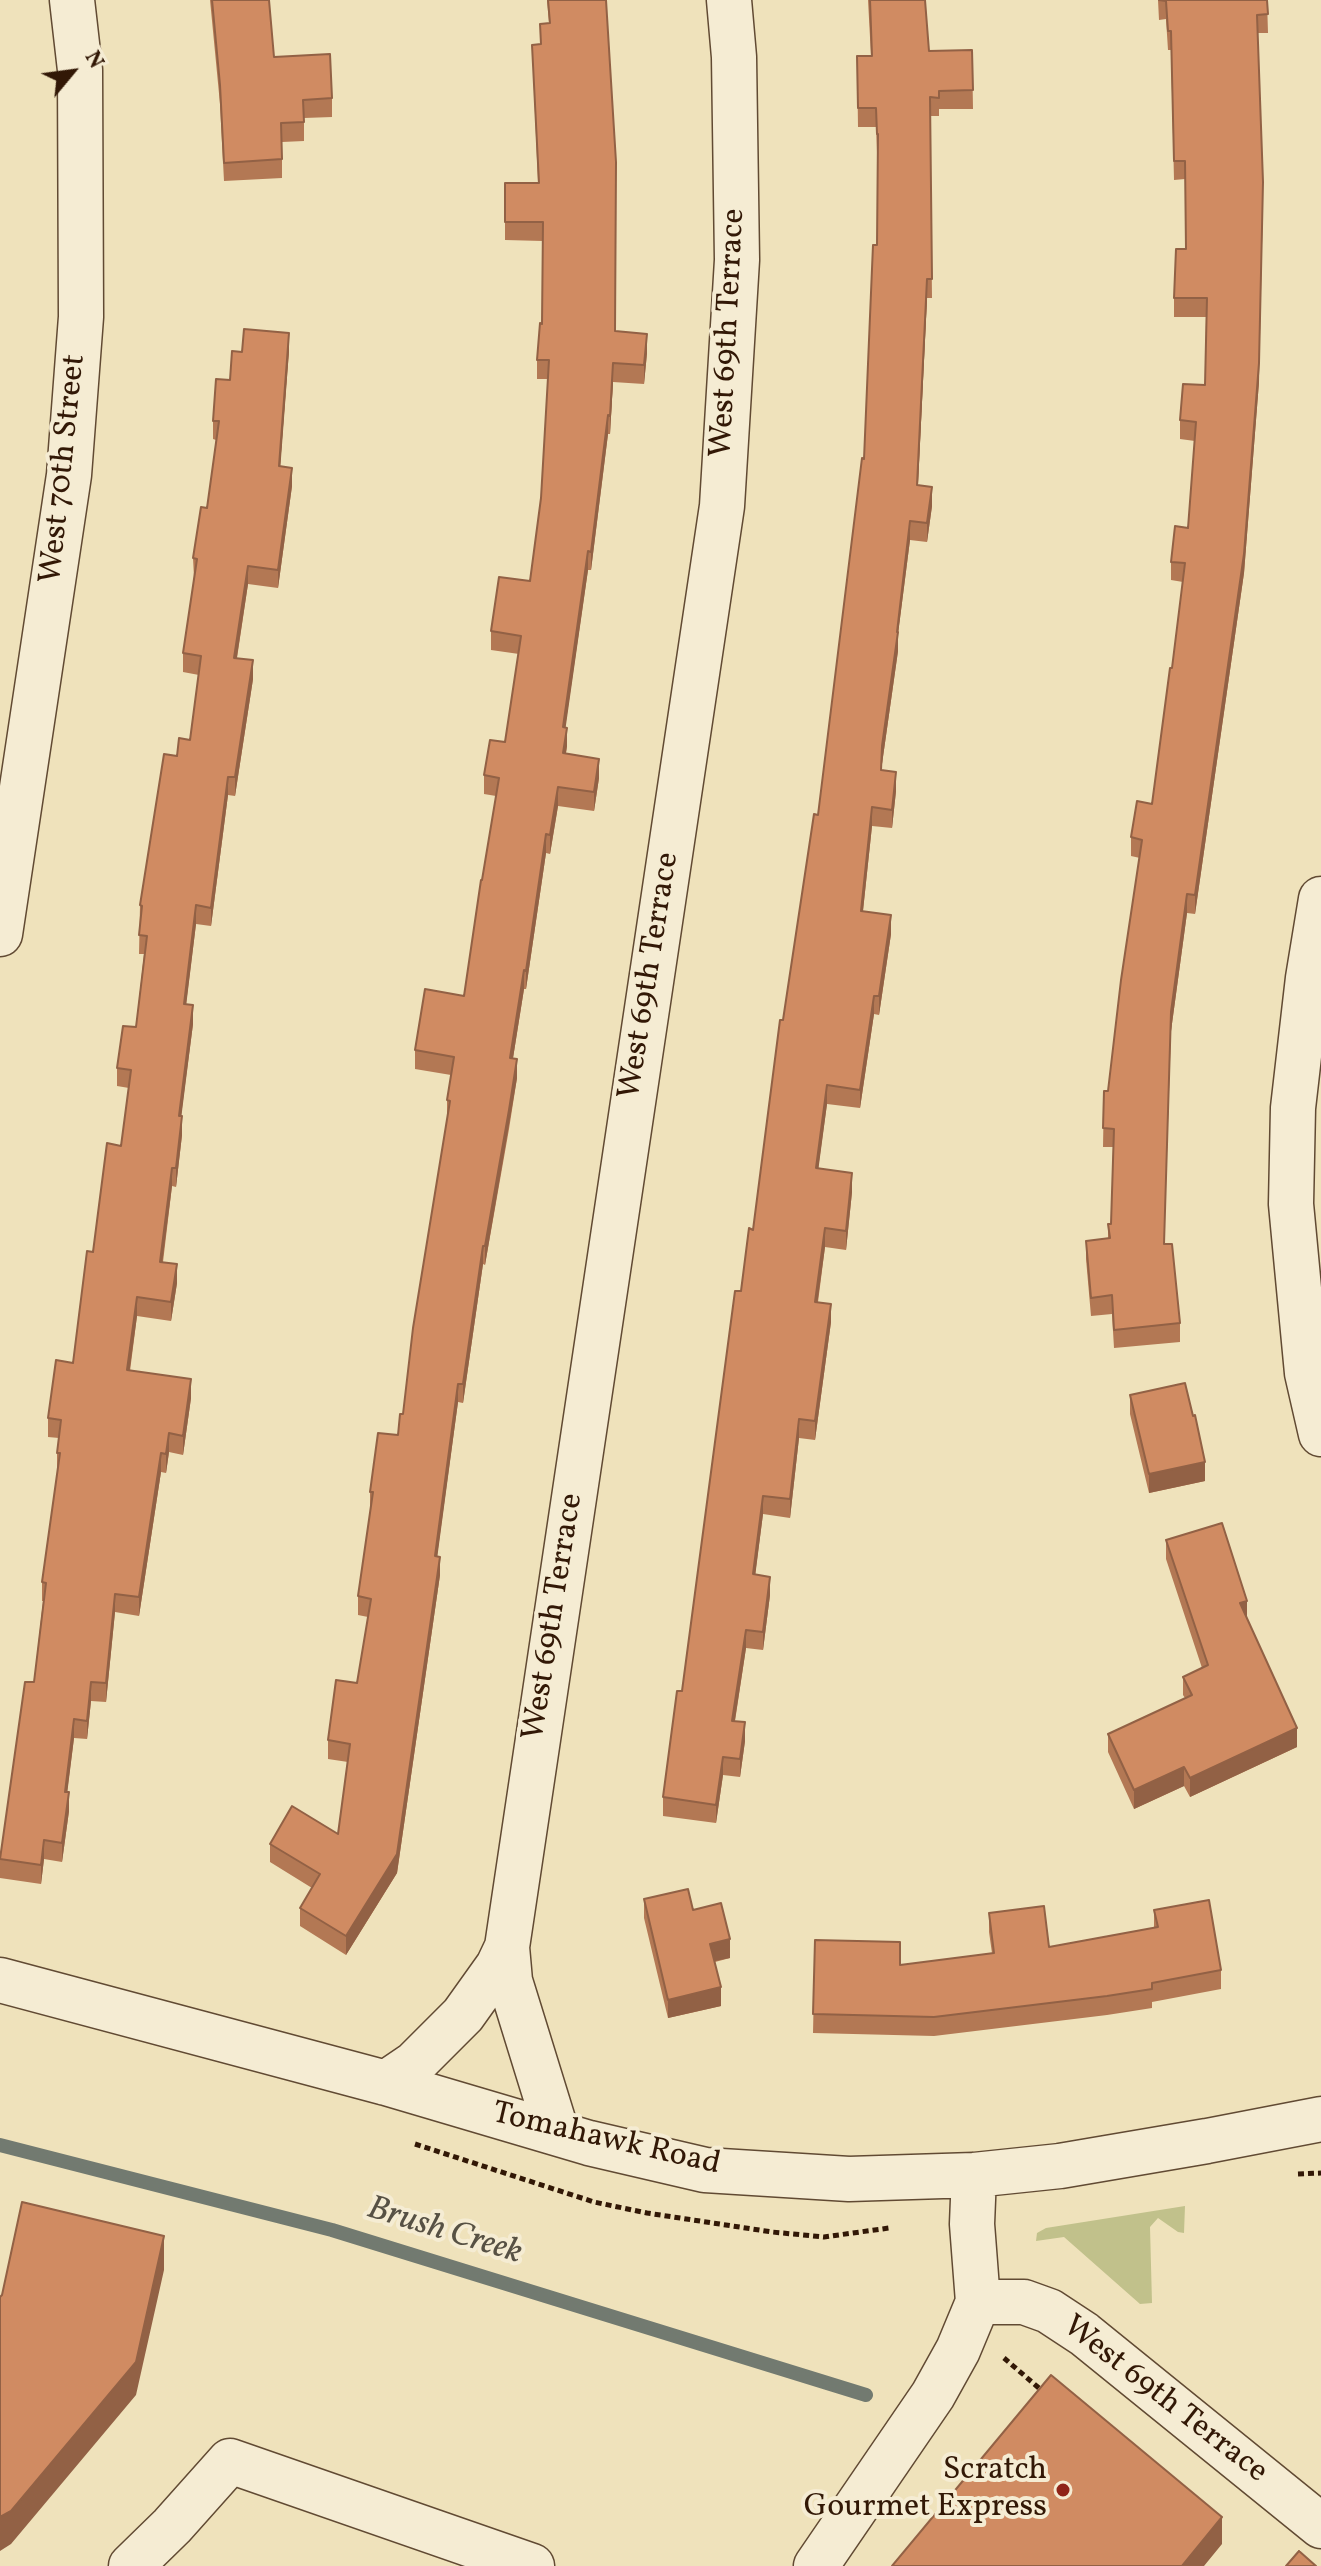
<!DOCTYPE html>
<style>
body{margin:0}
#map{position:relative;width:1321px;height:2566px;overflow:hidden;background:#efe2bb;font-family:Vollkorn,serif}
canvas{display:block}
.north{position:absolute;left:32px;top:32px;width:80px;height:80px;-webkit-text-stroke:6px #f5ecd3;paint-order:stroke;rotate:61deg;font-size:22px;font-weight:700;line-height:32px;text-align:center;color:#321806}
.north::after{content:'';display:block;margin:auto;width:28px;height:36px;background:#321806;clip-path:polygon(50% 0,100% 100%,50% 72%,0 100%)}
</style>
<div id="map">
<canvas width="1321" height="2566"></canvas>
<div class="north">N</div>
</div>
<script>
const c = document.querySelector('canvas').getContext('2d');
c.lineJoin = 'round';
function paint(path, color) {
  c.fillStyle = color;
  c.fill(path, 'evenodd');
}
function shape(rows) {
  const path = new Path2D();
  for (const r of rows) {
    path.moveTo(r[0], r[1]);
    for (let i = 2; i < r.length; i += 2) path.lineTo(r[i], r[i + 1]);
  }
  return path;
}
function trace(path, color, width, dash) {
  c.strokeStyle = color;
  c.lineWidth = width;
  c.lineCap = dash ? 'butt' : 'round';
  c.setLineDash(dash || []);
  c.stroke(path);
}
function write(font, color, halo, rows, align = 'center') {
  c.font = font + ' Vollkorn,serif';
  c.lineWidth = 8;
  c.setLineDash([]);
  c.textBaseline = 'middle';
  c.strokeStyle = halo;
  c.fillStyle = color;
  for (const [text, x, y, turn = 0] of rows) {
    c.save();
    c.translate(x, y);
    c.rotate((+turn || 0) * Math.PI / 180);
    c.textAlign = isNaN(turn) ? turn : align;
    if (halo) c.strokeText(text, 0, 0);
    c.fillText(text, 0, 0);
    c.restore();
  }
}
paint(shape([
 [1185,2206,1184,2233,1178,2232,1158,2218,1150,2227,1152,2303,1140,2304,1064,2237,1036,2241,1037,2233,1046,2228]
]), '#c1c18b');
trace(shape([
 [0,2145,332,2230,866,2395]
]), '#727a70', 14);
const minor = shape([
 [1321,899,1308,978,1293,1108,1291,1204,1307,1373,1321,1434],
 [0,934,69,475,81,317,80,70,72,0],
 [0,1980,386,2083,589,2143,705,2170,849,2179,974,2175,1060,2166,1207,2141,1321,2119],
 [386,2083,414,2064,463,2015,498,1966,507,1947],
 [557,2133,510,1981,507,1947,722,506,737,260,734,57,729,0],
 [974,2175,972,2224,978,2302,1024,2302,1049,2311,1084,2334,1321,2526],
 [131,2566,172,2526,230,2461,532,2566],
 [816,2566,933,2395,958,2350,978,2302]
]);
trace(minor, '#614a33', 47);
trace(shape([
 [415,2144,594,2202,647,2213,772,2232,824,2237,889,2228],
 [1298,2174,1321,2173],
 [1004,2358,1040,2389,1042,2395]
]), '#321806', 5, [6, 4]);
trace(minor, '#f5ecd3', 44);
paint(shape([
 [210,0,269,0,274,57,332,98,332,117,304,118,304,141,282,142,282,178,224,181,220,104],
 [547,0,608,0,606,0,615,331,647,353,644,384,613,382,610,434,608,434,591,570,588,570,565,728,567,746,566,753,599,778,594,811,558,806,550,854,546,853,526,989,524,989,513,1058,517,1078,509,1129,485,1265,483,1264,463,1403,458,1402,437,1556,440,1575,397,1873,346,1955,300,1926,300,1908,312,1888,270,1862,270,1844,338,1834,348,1762,328,1759,328,1740,357,1683,368,1617,358,1615,358,1596,371,1511,370,1511,370,1492,398,1435,403,1414,447,1119,447,1100,451,1075,415,1069,415,1050,464,996,496,796,484,794,484,775,505,742,519,654,491,650,491,631,530,581,541,498,548,379,537,379,537,360,542,324,543,241,505,240,505,183,538,183,532,45,540,45,540,24,549,23],
 [868,0,925,0,929,51,972,50,973,109,939,109,939,116,930,116,932,298,927,298,918,485,932,506,927,542,910,540,898,634,898,651,882,764,882,770,896,791,892,828,872,826,863,911,891,934,879,1015,874,1014,860,1108,827,1104,818,1169,852,1192,846,1250,825,1247,818,1302,831,1322,815,1440,799,1438,790,1518,763,1514,755,1575,770,1595,763,1650,746,1648,735,1721,745,1741,740,1777,723,1775,716,1823,663,1816,663,1797,682,1691,741,1291,753,1230,783,1020,818,815,864,459,877,245,878,152,877,152,876,127,858,127,857,56,871,56],
 [1158,0,1267,0,1268,33,1258,33,1259,382,1244,573,1195,914,1187,913,1171,1031,1164,1244,1180,1323,1180,1342,1114,1348,1112,1314,1091,1316,1086,1259,1086,1241,1108,1238,1108,1224,1111,1224,1113,1147,1103,1147,1104,1091,1108,1091,1140,858,1131,856,1131,837,1152,804,1172,668,1183,582,1171,580,1171,562,1188,528,1195,441,1180,439,1180,420,1205,385,1206,317,1174,317,1174,298,1186,249,1185,179,1174,180,1171,50,1168,50,1166,19,1159,20],
 [289,351,280,466,292,486,278,588,248,584,237,658,253,679,235,796,228,795,211,926,196,924,186,1004,193,1024,181,1116,182,1135,176,1187,172,1186,163,1262,177,1283,171,1321,137,1316,130,1371,191,1398,183,1455,169,1452,166,1473,161,1472,139,1616,115,1612,106,1702,91,1701,87,1739,74,1738,67,1792,69,1811,62,1862,44,1859,41,1884,0,1878,0,1859,34,1682,43,1601,42,1601,42,1582,58,1472,57,1472,57,1453,59,1438,48,1437,48,1418,73,1363,93,1252,121,1146,129,1088,117,1086,117,1068,136,1027,144,954,139,954,140,905,177,756,190,740,199,675,183,672,183,653,194,577,193,558,207,508,216,440,213,439,213,421,230,380],
 [1130,1395,1205,1481,1149,1493,1130,1414],
 [1166,1540,1247,1618,1297,1747,1190,1797,1184,1786,1134,1809,1108,1752,1108,1734,1185,1698,1183,1695,1183,1677,1202,1668,1166,1559],
 [644,1899,693,1910,730,1958,715,1962,721,2006,668,2018,644,1918],
 [1154,1910,1221,1970,1221,1989,1152,2002,1152,2008,1107,2015,934,2036,813,2033,815,1940,900,1965,992,1953,989,1932,989,1913,1049,1947,1154,1928]
]), '#b37854');
paint(shape([
 [1263,200,1259,382,1244,573,1195,914,1195,895],
 [927,279,927,298,917,504,917,485],
 [289,333,289,351,279,485,279,466],
 [647,334,647,353,644,384,644,365],
 [613,363,613,382,610,434,610,416],
 [608,415,608,434,591,570,591,552],
 [292,468,292,486,278,588,278,570],
 [932,487,932,506,927,542,927,523],
 [910,521,910,540,898,634,898,651,882,764,881,789,882,746],
 [588,551,588,570,563,746,563,727],
 [248,566,248,584,234,676,234,658],
 [253,660,253,679,235,796,235,777],
 [567,728,567,746,563,771,563,753],
 [599,759,599,778,594,811,594,792],
 [896,772,896,791,892,828,892,810],
 [228,777,228,795,211,926,211,908],
 [558,787,558,806,550,854,550,835],
 [872,807,872,826,861,929,861,911],
 [546,834,546,853,526,989,526,971],
 [1187,894,1187,913,1171,1031,1171,1012],
 [196,905,196,924,184,1023,184,1004],
 [891,915,891,934,879,1015,879,996],
 [524,970,524,989,510,1077,510,1058],
 [874,996,874,1014,860,1108,860,1090],
 [193,1005,193,1024,179,1135,179,1116],
 [517,1059,517,1078,485,1265,485,1246],
 [827,1085,827,1104,816,1187,816,1168],
 [182,1116,182,1135,176,1187,176,1168],
 [172,1168,172,1186,160,1280,160,1262],
 [852,1173,852,1192,846,1250,846,1231],
 [825,1228,825,1247,815,1320,815,1302],
 [483,1246,483,1264,463,1403,463,1384],
 [177,1264,177,1283,171,1321,171,1302],
 [137,1297,137,1316,127,1389,127,1370],
 [831,1304,831,1322,815,1440,815,1421],
 [191,1379,191,1398,183,1455,183,1436],
 [458,1384,458,1402,435,1574,435,1556],
 [799,1419,799,1438,790,1518,790,1499],
 [169,1433,169,1452,166,1473,166,1454],
 [161,1453,161,1472,139,1616,139,1597],
 [1205,1462,1205,1481,1149,1493,1149,1474],
 [763,1496,763,1514,753,1593,753,1574],
 [440,1557,440,1575,397,1873,346,1955,346,1936],
 [770,1577,770,1595,763,1650,763,1632],
 [115,1594,115,1612,106,1702,106,1683],
 [1247,1601,1247,1619,1240,1603],
 [746,1630,746,1648,732,1739,732,1721],
 [91,1682,91,1701,87,1739,87,1721],
 [74,1719,74,1738,65,1811,65,1792],
 [745,1722,745,1741,740,1777,740,1759],
 [1297,1728,1297,1747,1190,1797,1190,1778],
 [723,1757,723,1775,716,1823,716,1805],
 [1184,1767,1184,1786,1134,1809,1134,1790],
 [69,1792,69,1811,62,1862,62,1843],
 [44,1840,44,1859,41,1884,41,1865],
 [730,1939,730,1958,710,1962,710,1944],
 [721,1987,721,2006,668,2018,668,2000],
 [164,2236,164,2270,136,2395,11,2544,0,2551,0,2517],
 [1222,2517,1222,2544,1204,2566,1182,2566]
]), '#926145');
const building = shape([
 [212,0,269,0,274,57,330,54,332,98,303,100,304,122,281,123,282,159,224,163,220,85,212,0],
 [548,0,606,0,616,162,615,331,647,334,644,365,613,363,610,416,608,415,591,552,588,551,563,727,567,728,563,753,599,759,594,792,558,787,550,835,546,834,526,971,524,970,510,1058,517,1059,509,1110,485,1246,483,1246,463,1384,458,1384,435,1556,440,1557,397,1854,346,1936,300,1908,320,1874,270,1844,292,1806,338,1834,350,1744,328,1740,336,1680,357,1683,371,1599,358,1596,373,1492,370,1492,378,1433,398,1435,400,1414,403,1414,413,1328,450,1101,447,1100,454,1057,415,1050,425,989,464,996,481,880,482,880,499,778,484,775,490,740,505,742,521,636,491,631,499,577,530,581,541,498,549,360,537,360,540,323,542,324,543,222,505,222,505,183,539,183,532,45,541,44,540,24,550,23,548,0],
 [870,0,925,0,929,51,972,50,973,90,939,91,939,98,930,97,932,279,927,279,917,485,932,487,927,523,910,521,897,632,898,632,882,746,881,770,896,772,892,810,872,807,861,911,891,915,879,996,874,996,860,1090,827,1085,816,1168,852,1173,846,1231,825,1228,815,1302,831,1304,815,1421,799,1419,790,1499,763,1496,753,1574,770,1577,763,1632,746,1630,732,1721,745,1722,740,1759,723,1757,716,1805,663,1797,677,1691,682,1691,735,1291,741,1291,749,1228,753,1230,780,1020,783,1020,814,814,818,815,862,458,864,459,873,245,877,245,878,134,877,134,876,108,858,108,857,56,872,56,870,0],
 [1159,0,1267,0,1268,14,1257,15,1263,182,1259,363,1244,554,1195,895,1187,894,1171,1012,1164,1244,1172,1244,1180,1323,1114,1330,1112,1295,1091,1298,1086,1241,1110,1238,1108,1224,1111,1224,1114,1129,1103,1128,1104,1091,1108,1091,1121,980,1142,840,1131,837,1137,801,1152,804,1170,668,1172,668,1185,563,1171,562,1175,526,1188,528,1196,422,1180,420,1183,384,1205,385,1207,298,1174,298,1176,249,1186,249,1185,161,1174,161,1171,31,1168,31,1166,1,1159,0],
 [244,329,289,333,279,466,292,468,278,570,248,566,234,658,253,660,235,777,228,777,211,908,196,905,184,1004,193,1005,179,1116,182,1116,176,1168,172,1168,160,1262,177,1264,171,1302,137,1297,127,1370,191,1379,183,1436,169,1433,166,1454,161,1453,139,1597,115,1594,106,1683,91,1682,87,1721,74,1719,65,1792,69,1792,62,1843,44,1840,41,1865,0,1859,25,1682,34,1682,46,1583,42,1582,60,1453,57,1453,61,1420,48,1418,56,1360,73,1363,87,1251,93,1252,107,1143,121,1146,131,1070,117,1068,123,1026,136,1027,147,936,139,935,142,906,140,905,164,754,177,756,179,738,190,740,201,656,183,653,197,559,193,558,201,507,207,508,219,421,213,421,216,379,230,380,232,351,242,352,244,329],
 [1185,1383,1193,1416,1195,1415,1205,1462,1149,1474,1130,1395,1185,1383],
 [1222,1523,1247,1601,1240,1603,1297,1728,1190,1778,1184,1767,1134,1790,1108,1734,1192,1695,1183,1677,1208,1665,1166,1540,1222,1523],
 [688,1889,693,1910,721,1903,730,1939,710,1944,721,1987,668,2000,644,1899,688,1889],
 [1209,1900,1221,1970,1152,1983,1152,1989,1107,1996,934,2017,813,2014,815,1940,900,1942,900,1965,994,1953,989,1913,1044,1906,1049,1947,1158,1927,1154,1910,1209,1900],
 [22,2202,164,2236,136,2362,11,2511,0,2517,0,2297,2,2295,22,2202],
 [1051,2375,1222,2517,1182,2566,892,2566,1051,2375],
 [1299,2551,1316,2566,1286,2566,1299,2551]
]);
paint(building, '#d08b62');
trace(building, '#926145', 2);
for (const [x, y, r, color] of [
 [1063,2490,8,"#8f2418"]
]) {
  const dot = new Path2D();
  dot.arc(x, y, r, 0, 2 * Math.PI);
  c.fillStyle = color;
  c.fill(dot);
  trace(dot, '#f5ecd3', 3);
}
write('32px', '#321806', '#f5ecd3', [
 ["West 69th Terrace",730,333,-87],
 ["West 70th Street",65,469,-84],
 ["West 69th Terrace",651,976,-81],
 ["West 69th Terrace",555,1617,-81],
 ["Tomahawk Road",606,2141,13],
 ["West 69th Terrace",1164,2401,38]
]);
write('32px', '#321806', '#f5ecd3', [
 ["Scratch",1047,2472],
 ["Gourmet Express",1047,2509]
], 'right');
write('italic 34px', '#575144', '#f5ecd3', [
 ["Brush Creek",444,2233,17]
]);
</script>
